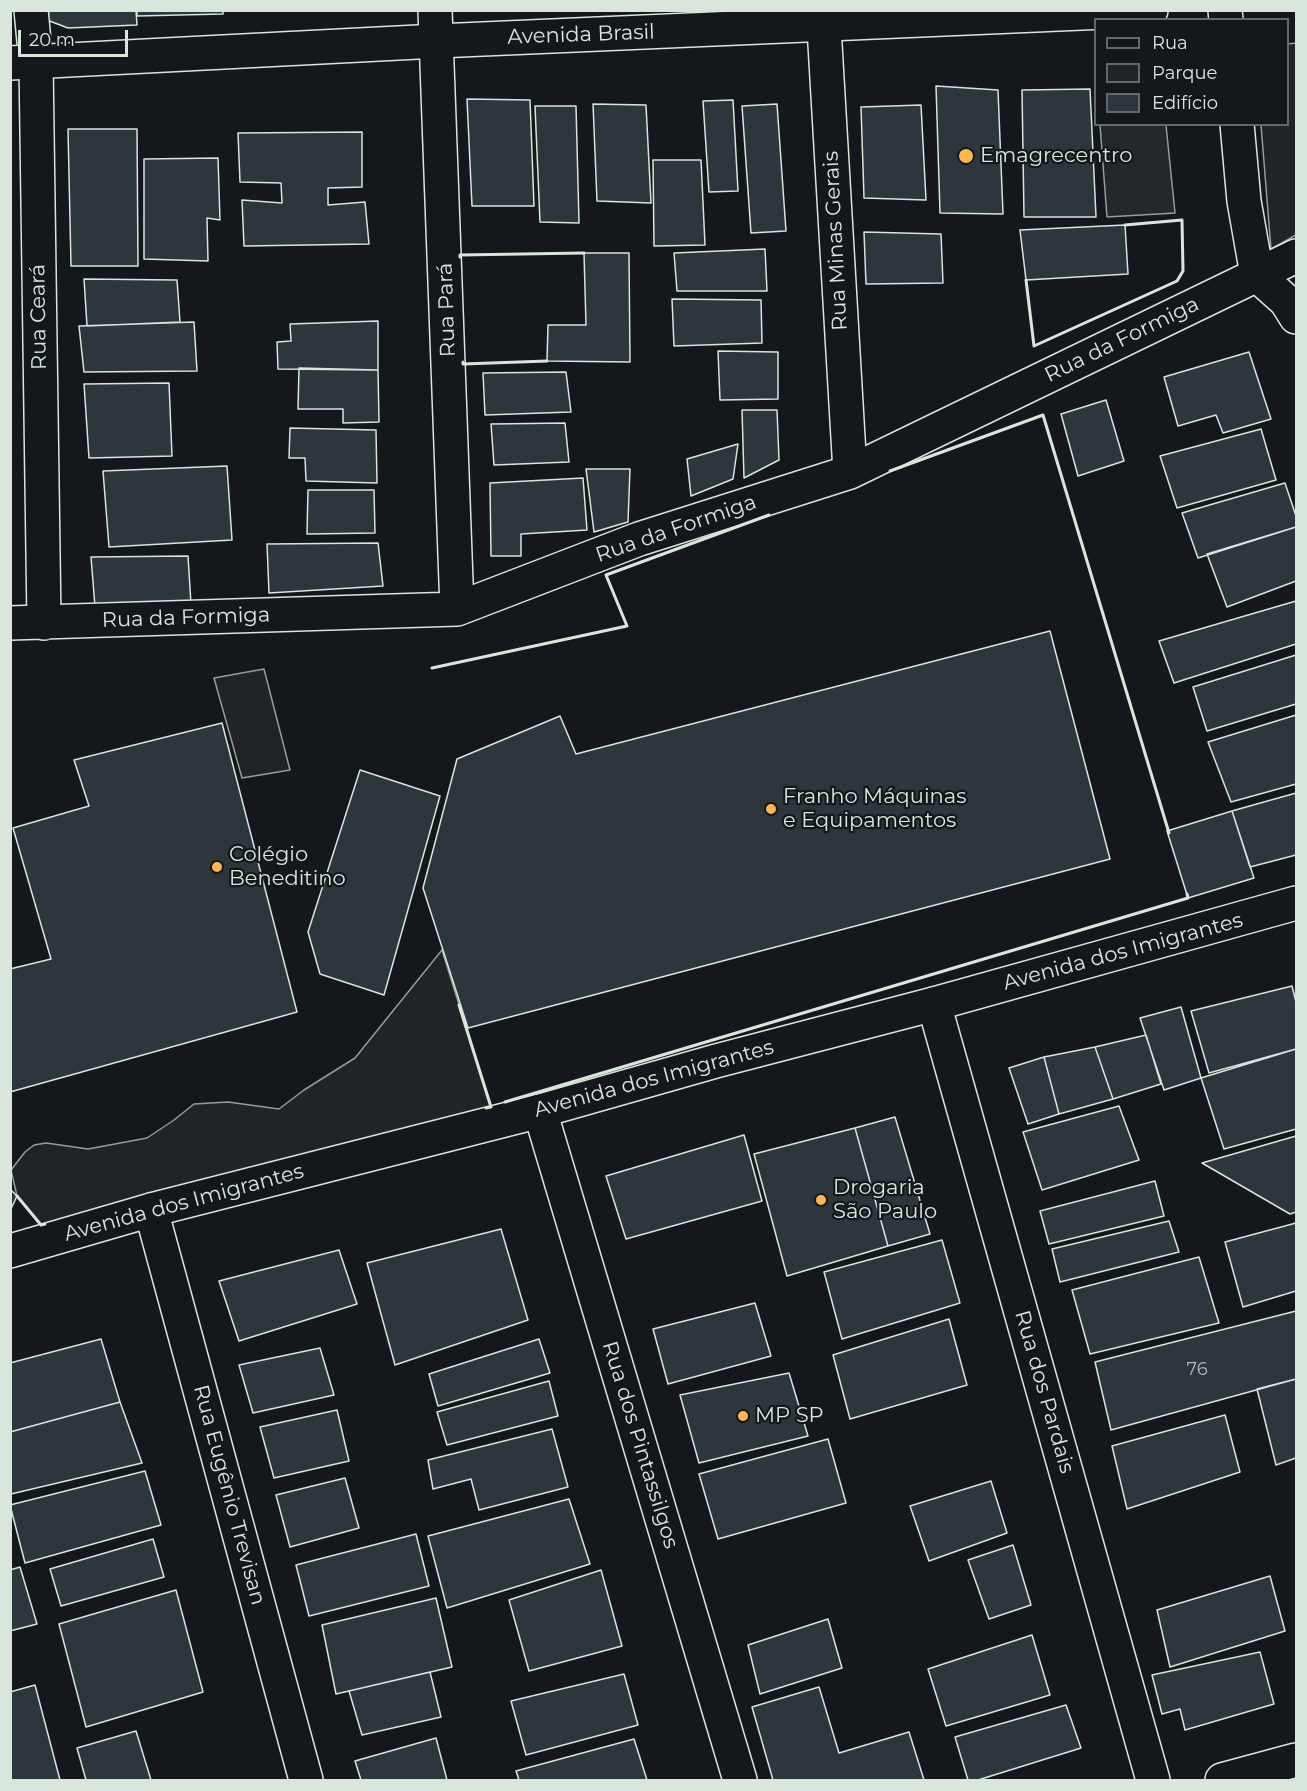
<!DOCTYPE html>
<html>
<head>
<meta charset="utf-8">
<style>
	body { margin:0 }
	#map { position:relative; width:1307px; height:1791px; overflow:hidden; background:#14181c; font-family:Montserrat,sans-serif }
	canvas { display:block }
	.frame { position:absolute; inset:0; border:12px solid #d8e6dc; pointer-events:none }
	.legend { position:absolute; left:1094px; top:18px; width:195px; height:108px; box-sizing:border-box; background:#14181c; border:2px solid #626a69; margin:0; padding:8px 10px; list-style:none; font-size:18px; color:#d8e6dc }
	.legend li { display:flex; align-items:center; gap:12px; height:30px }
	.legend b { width:30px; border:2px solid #626a69 }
	.scale { position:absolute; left:18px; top:30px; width:110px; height:27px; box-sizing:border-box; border:3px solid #d8e6dc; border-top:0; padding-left:8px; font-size:18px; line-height:21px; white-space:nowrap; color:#d8e6dc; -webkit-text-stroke:4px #14181c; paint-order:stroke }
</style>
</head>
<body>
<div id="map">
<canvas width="1307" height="1791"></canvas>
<div class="frame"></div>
<ul class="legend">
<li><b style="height:8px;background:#14181c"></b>Rua</li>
<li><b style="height:16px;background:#202428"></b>Parque</li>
<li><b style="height:16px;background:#2c363c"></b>Edifício</li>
</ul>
<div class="scale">20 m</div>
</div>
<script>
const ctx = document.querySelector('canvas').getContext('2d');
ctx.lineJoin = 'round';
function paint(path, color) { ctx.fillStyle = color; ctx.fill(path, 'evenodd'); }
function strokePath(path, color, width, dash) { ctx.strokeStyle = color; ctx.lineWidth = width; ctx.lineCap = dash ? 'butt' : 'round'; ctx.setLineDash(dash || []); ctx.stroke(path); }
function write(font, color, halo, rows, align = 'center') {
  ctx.font = font + ' Montserrat,sans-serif'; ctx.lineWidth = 4.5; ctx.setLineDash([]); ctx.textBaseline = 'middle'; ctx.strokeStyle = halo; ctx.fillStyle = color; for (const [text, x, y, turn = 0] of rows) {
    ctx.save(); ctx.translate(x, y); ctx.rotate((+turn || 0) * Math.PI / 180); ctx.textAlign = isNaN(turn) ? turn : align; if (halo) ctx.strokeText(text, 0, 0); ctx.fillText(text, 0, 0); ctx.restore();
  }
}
const green = new Path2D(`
	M1296,43v192l-25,14 -10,-124 27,-1v-80z
	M264,669l26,101 -48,8 -28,-100z
	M442,950l49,157 -450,118 -24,-29 -6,-26 14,-18 9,-7 12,-2 42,6 59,-11 27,-18 20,-16 34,-2 51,7 25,-19 51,-32z`);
paint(green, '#202428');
strokePath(green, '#939e99', 1.5);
const parking = new Path2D(`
	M1100,125h66l9,88 -68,4z`);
paint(parking, '#24282b');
strokePath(parking, '#939e99', 1.5);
const building = new Path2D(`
	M47,10h89l1,15 -69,3 -21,-8z
	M137,10h86v4l-86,2z
	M936,86l62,4 5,124 -63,-1z
	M1090,89l6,128h-72l-2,-127z
	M467,99l63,1 4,106h-62z
	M733,100l5,91 -29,1 -6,-91z
	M593,104l53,1 5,98 -54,-2z
	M777,104l9,127 -35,2 -9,-127z
	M921,105l5,95 -62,-2 -3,-91z
	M535,106h41l3,117 -39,-1z
	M68,129h69l1,137h-67z
	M362,132v55l-34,1v17l37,-3 4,42 -125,2 -2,-46 40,3 -1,-20 -41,-1 -2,-49z
	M218,158l2,62 -13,-2 1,43 -64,-2v-100z
	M653,160h48l4,85 -51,1z
	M1125,225l3,49 -102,6 -6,-50z
	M864,232l77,2 2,49 -77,1z
	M765,249l2,42h-90l-3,-38z
	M584,253h45l1,109 -83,-1 1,-36h38z
	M84,279l93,1 3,42 -93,4z
	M672,299l89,1 1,43 -88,3z
	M378,321v49l-100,-1 -1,-27 14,-1 -1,-17z
	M194,322l3,49 -113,1 -5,-46z
	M718,351l60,1v47l-58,1z
	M1249,352l22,67 -48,14 -7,-18 -38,11 -14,-49z
	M299,368l79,2 1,52 -36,1v-14h-45z
	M566,372l5,40 -86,3 -2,-42z
	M169,383l3,73 -83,2 -5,-74z
	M1106,400l18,61 -46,15 -17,-62z
	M742,410h35l2,50 -35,18z
	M565,423l4,39 -75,3 -3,-41z
	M290,428l86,2 1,53 -71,-2 -1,-23h-16z
	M1261,429l15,51 -99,28 -17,-52z
	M738,444l-5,35 -42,17 -4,-37z
	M227,466l5,74 -123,7 -6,-76z
	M586,469h44l-2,53 -34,10z
	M583,478l4,52 -66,4v22h-30l-1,-73z
	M1285,483l11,33v11l-98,31 -16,-45z
	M308,490h66l1,43 -68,1z
	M1296,527v54l-69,26 -20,-53z
	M378,543l5,43 -114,7 -2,-49z
	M188,556l3,48 -96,3 -4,-50z
	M1296,601v43l-122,39 -15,-42z
	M1050,631l60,228 -642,169 -45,-140 34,-129 103,-43 16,38z
	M1296,655v49l-89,27 -14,-44z
	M1296,715v69l-65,18 -23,-60z
	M222,723l75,289 -287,80v-123l41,-10 -38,-131 76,-22 -15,-46z
	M360,770l80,26 -56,199 -64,-21 -12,-42z
	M1296,793v62l-46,12 -18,-56z
	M1232,811l22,67 -66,20 -21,-67z
	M1292,986l4,16v47l-87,24 -18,-62z
	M1181,1007l20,71 -37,12 -24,-72z
	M1146,1035l15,49 -48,15 -18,-52z
	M1095,1047l18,52 -54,15 -15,-57z
	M1296,1049v80l-72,20 -23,-71z
	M1044,1057l15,57 -31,10 -19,-56z
	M1119,1106l20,54 -97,30 -19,-58z
	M895,1117l35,117 -42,12 -33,-118z
	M855,1128l33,118 -101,30 -33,-122z
	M744,1135l18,66 -136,38 -20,-63z
	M1296,1136v76l-6,2 -88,-51z
	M1155,1181l9,35 -115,28 -9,-33z
	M10,1189l7,7 -7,15z
	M1169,1221l10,31 -119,30 -8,-33z
	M1296,1223v68l-53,16 -18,-65z
	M501,1229l27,91 -133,45 -28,-102z
	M942,1240l18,63 -118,36 -18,-67z
	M339,1250l18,54 -118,37 -20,-60z
	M1199,1257l20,66 -129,31 -18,-64z
	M755,1303l16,53 -103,28 -15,-55z
	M1296,1311v68l-185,51 -16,-68z
	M949,1319l18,66 -117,34 -17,-64z
	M101,1339l19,63 -110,30v-69z
	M539,1339l11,34 -112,33 -9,-32z
	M320,1348l14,47 -81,18 -14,-48z
	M789,1373l19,63 -109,27 -19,-68z
	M1296,1379v79l-20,7 -19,-76z
	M549,1381l9,35 -111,29 -10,-33z
	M120,1402l22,61 -131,31 -1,-62z
	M337,1410l12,51 -75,17 -14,-51z
	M1225,1415l15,57 -113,37 -15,-63z
	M552,1429l16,58 -89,23 -8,-31 -38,10 -5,-29z
	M828,1439l18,64 -128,36 -19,-65z
	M145,1471l16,54 -136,38 -15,-58z
	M345,1478l14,50 -69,19 -14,-52z
	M991,1481l16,52 -78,28 -19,-55z
	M569,1499l21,65 -143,44 -19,-72z
	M416,1534l13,52 -120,30 -13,-51z
	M153,1539l11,38 -103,29 -11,-37z
	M1013,1545l18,60 -42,14 -21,-59z
	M20,1567l17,57 -27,7v-61z
	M601,1570l21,76 -93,25 -20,-71z
	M1270,1576l15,55 -115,36 -13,-57z
	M176,1590l27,102 -117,35 -27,-103z
	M436,1598l16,69 -116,27 -14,-69z
	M828,1619l14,49 -82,26 -12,-49z
	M1032,1635l18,60 -104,31 -18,-57z
	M1260,1652l14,52 -89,26 -5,-21 -18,5 -10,-39z
	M430,1672l11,45 -79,18 -13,-44z
	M624,1674l14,51 -112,30 -15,-54z
	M35,1685l25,95h-50v-88z
	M819,1687l20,66 70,-21 15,48h-151l-21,-73z
	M1066,1705l15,43 -103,32h-10l-13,-43z
	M136,1731l15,49h-65l-9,-32z
	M436,1738l11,42h-86l-6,-19z
	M634,1739l13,41h-128l-3,-9z`);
paint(building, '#2c363c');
strokePath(building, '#d8e6dc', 1.5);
const minor = new Path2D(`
	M31,10l5,52 8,561
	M435,10l22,599
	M823,10l27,462
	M1225,10l1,10
	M1237,124l7,77 13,74
	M1257,275l29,26 10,16
	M10,623l447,-14 182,-70 211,-67 446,-216
	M934,1004l219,776
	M540,1111l200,669
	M151,1210l155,570`);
const tertiary = new Path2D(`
	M10,63l427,-22 714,-31`);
const secondary = new Path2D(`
	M10,1251l141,-41 389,-99 176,-50 218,-57 362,-101
	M1222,1780l74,-20`);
strokePath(minor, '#d8e6dc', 36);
strokePath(tertiary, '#d8e6dc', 36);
strokePath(secondary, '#d8e6dc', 36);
strokePath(minor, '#14181c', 33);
strokePath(tertiary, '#14181c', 33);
strokePath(secondary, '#14181c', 33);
strokePath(new Path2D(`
	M460,257v-2l124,-2
	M1026,280l8,66 143,-65 6,-10 -1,-51 -57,5
	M463,362v2l84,-3
	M890,471l153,-56 126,418
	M432,668l195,-42 -21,-51 163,-60
	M459,1005l32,102 -5,1
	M505,1102l683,-204 -1,-4
	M17,1196l24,29 4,-1`), '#d8e6dc', 3);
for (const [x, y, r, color] of [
	[966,156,8,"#ffb74d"],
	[771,809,6,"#ffb74d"],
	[217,867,6,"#ffb74d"],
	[821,1200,6,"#ffb74d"],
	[743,1416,6,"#ffb74d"]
]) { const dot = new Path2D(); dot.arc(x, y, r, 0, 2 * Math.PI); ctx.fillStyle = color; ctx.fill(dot); strokePath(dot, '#14181c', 2); }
write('18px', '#adbab4', null, [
	["76",1197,1370]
]);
write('21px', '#d8e6dc', '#14181c', [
	["Avenida Brasil",581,35,-2],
	["Rua Minas Gerais",836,241,-93],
	["Rua Pará",447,310,-92],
	["Rua Ceará",39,317,-91],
	["Rua da Formiga",1122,340,-26],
	["Rua da Formiga",676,529,-19],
	["Rua da Formiga",186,618,-2],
	["Avenida dos Imigrantes",1123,952,-15],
	["Avenida dos Imigrantes",654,1079,-15],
	["Avenida dos Imigrantes",184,1203,-15],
	["Rua dos Pardais",1044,1392,74],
	["Rua dos Pintassilgos",640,1445,73],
	["Rua Eugênio Trevisan",229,1495,75]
]);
write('21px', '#d8e6dc', '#14181c', [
	["Emagrecentro",980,156],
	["Franho Máquinas",783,797],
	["e Equipamentos",783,821],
	["Colégio",229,855],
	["Beneditino",229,879],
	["Drogaria",833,1188],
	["São Paulo",833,1212],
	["MP SP",755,1416]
], 'left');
</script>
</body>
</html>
